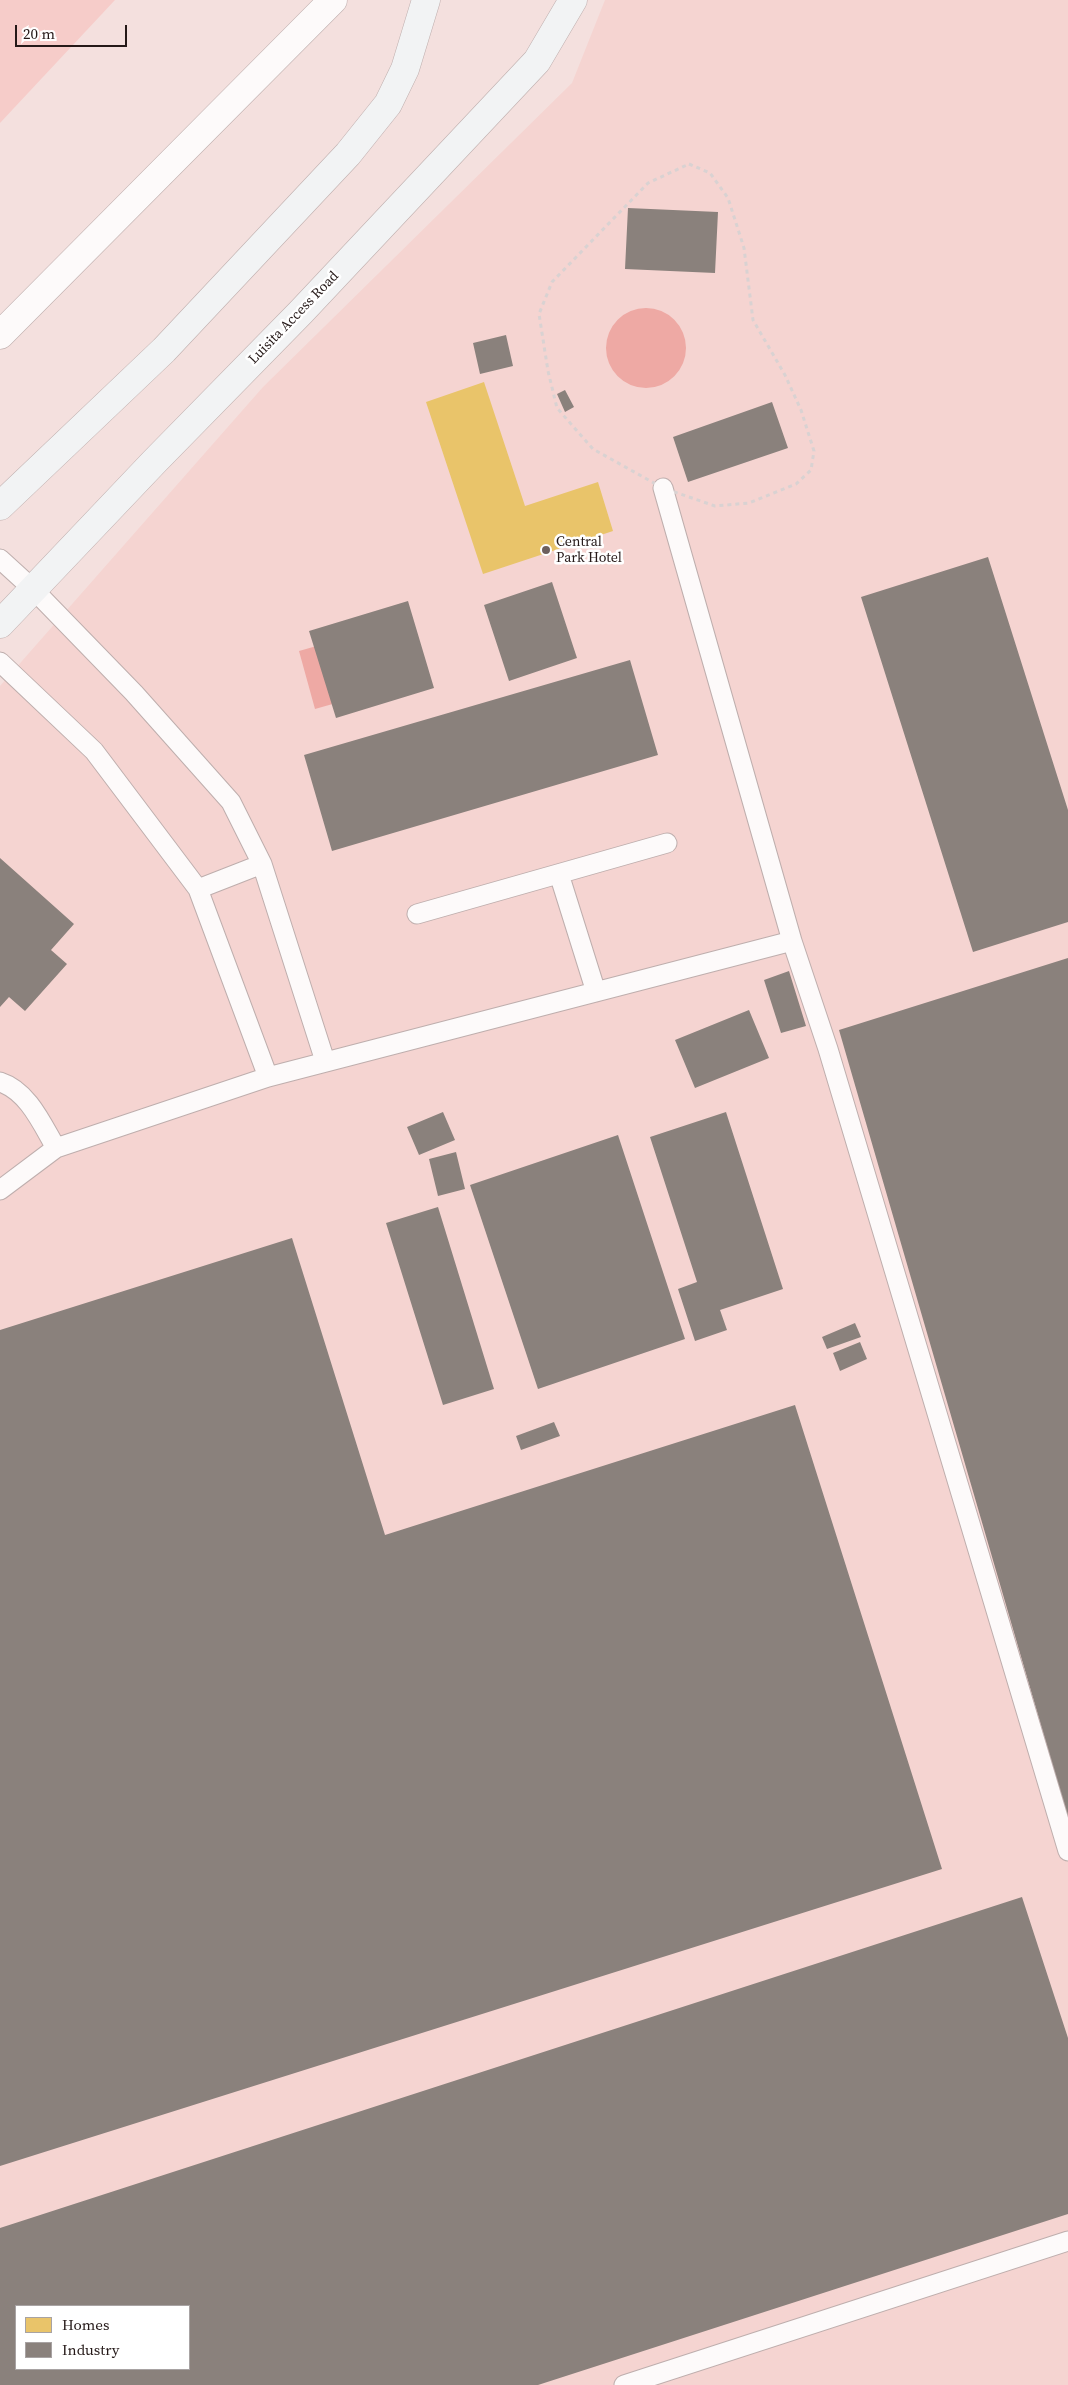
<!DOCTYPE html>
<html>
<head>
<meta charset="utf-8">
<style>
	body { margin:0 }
	#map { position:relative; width:1068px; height:2385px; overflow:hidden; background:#f4e0de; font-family:"Source Serif 4",serif }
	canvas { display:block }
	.legend { position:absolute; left:15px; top:2305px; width:175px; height:65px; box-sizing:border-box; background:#fff; border:1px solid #a8a3a3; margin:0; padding:6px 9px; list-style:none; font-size:15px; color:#251918 }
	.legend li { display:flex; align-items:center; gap:10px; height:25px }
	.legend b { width:25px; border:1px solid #a8a3a3 }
	.scale { position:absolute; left:15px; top:25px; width:112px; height:22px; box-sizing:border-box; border:2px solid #251918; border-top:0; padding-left:6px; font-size:15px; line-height:18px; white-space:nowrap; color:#251918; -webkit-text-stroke:4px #fff; paint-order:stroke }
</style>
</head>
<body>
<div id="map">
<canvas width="1068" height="2385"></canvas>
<ul class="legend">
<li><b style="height:14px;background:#e9c46a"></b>Homes</li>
<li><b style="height:14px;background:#8a817c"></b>Industry</li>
</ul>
<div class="scale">20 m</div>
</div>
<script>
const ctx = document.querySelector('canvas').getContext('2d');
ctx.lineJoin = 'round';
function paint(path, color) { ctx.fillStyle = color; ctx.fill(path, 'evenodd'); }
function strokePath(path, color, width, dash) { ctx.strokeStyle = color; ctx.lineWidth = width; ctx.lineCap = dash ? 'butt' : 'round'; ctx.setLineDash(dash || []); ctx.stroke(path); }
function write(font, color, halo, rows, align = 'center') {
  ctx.font = font + ' "Source Serif 4",serif'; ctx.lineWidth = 5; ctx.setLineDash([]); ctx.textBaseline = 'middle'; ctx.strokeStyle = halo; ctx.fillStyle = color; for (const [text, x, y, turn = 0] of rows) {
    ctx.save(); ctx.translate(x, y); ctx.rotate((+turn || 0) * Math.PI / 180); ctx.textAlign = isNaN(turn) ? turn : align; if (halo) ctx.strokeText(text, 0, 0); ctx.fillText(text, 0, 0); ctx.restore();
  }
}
paint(new Path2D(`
	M605,0h463v2385h-1068v-1699l263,-299 309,-304zM16,2306h173v63h-173z`), '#f5d4d1');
paint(new Path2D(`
	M0,0h115l-115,123z`), '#f6ccc9');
paint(new Path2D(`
	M606 348a40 40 0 1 1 80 0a40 40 0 1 1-80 0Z
	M387,626l16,58 -88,25 -16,-58z`), '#eea9a4');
paint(new Path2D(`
	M484,382l41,124 73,-24 15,49 -130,43 -57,-172z`), '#e9c46a');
paint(new Path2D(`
	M628,208l90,4 -3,61 -90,-4z
	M506,335l7,31 -33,8 -7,-31z
	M565,390l9,17 -9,5 -8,-18z
	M772,402l16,46 -100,34 -15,-45z
	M988,557l80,253v112l-95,30 -112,-355z
	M552,582l25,76 -68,23 -25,-76z
	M408,601l26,87 -98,30 -27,-87z
	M630,660l28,95 -326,96 -28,-96z
	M0,858l74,66 -23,26 16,14 -42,47 -16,-14 -9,10z
	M1068,958v857h-1l-228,-785z
	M789,971l17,55 -25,7 -17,-53z
	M749,1010l20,48 -74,30 -20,-48z
	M443,1112l12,28 -36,15 -12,-28z
	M726,1112l57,177 -63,21 7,20 -32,11 -17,-52 19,-7 -47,-145z
	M618,1135l67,204 -147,50 -68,-204z
	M456,1152l9,37 -27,7 -9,-37z
	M438,1207l56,182 -51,16 -57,-182z
	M292,1238l93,297 410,-130 147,464 -942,297v-836z
	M855,1323l6,14 -34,12 -5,-12z
	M860,1342l7,17 -27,12 -7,-18z
	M554,1422l6,14 -39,14 -5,-14z
	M1022,1897l46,141v176l-530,171h-538v-157zM16,2306h173v63h-173z`), '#8a817c');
const lane = new Path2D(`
	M0,559l34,31 100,103 97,109 31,62 63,197
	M0,662l94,89 104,138 70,188
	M559,874l37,118
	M198,889l64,-25
	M417,914l250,-71
	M792,941l36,108 240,802
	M0,1082c28,9 42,42 56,66
	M0,1190l56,-42 212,-71 524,-136 -129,-453
	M624,2385l444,-144`);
const street = new Path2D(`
	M0,335l333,-335`);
const secondary = new Path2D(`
	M0,506l164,-156 184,-196 40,-50 17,-35 21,-69
	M0,624l154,-162 147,-150 236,-251 36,-61`);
strokePath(lane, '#beaead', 21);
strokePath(street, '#beaead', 29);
strokePath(secondary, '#beaead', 29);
strokePath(new Path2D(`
	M689,164l21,9 18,25 16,50 9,72 32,55 16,35 13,41 -3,19 -15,14 -47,19 -34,3 -52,-18 -70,-39 -36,-41 -9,-37 -9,-57 13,-32 96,-99z`), '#d9d2d2', 3, [4, 4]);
strokePath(lane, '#fdfafa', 19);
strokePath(street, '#fdfafa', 28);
strokePath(secondary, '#f2f3f4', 28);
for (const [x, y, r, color] of [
	[546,550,5,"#6d5f5d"]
]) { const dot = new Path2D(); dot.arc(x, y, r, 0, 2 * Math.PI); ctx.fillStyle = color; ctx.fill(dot); strokePath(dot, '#fff', 2); }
write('14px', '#251918', '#fff', [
	["Luisita Access Road",294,318,-46]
]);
write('14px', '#251918', '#fff', [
	["Central",556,542],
	["Park Hotel",556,558]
], 'left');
</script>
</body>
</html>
